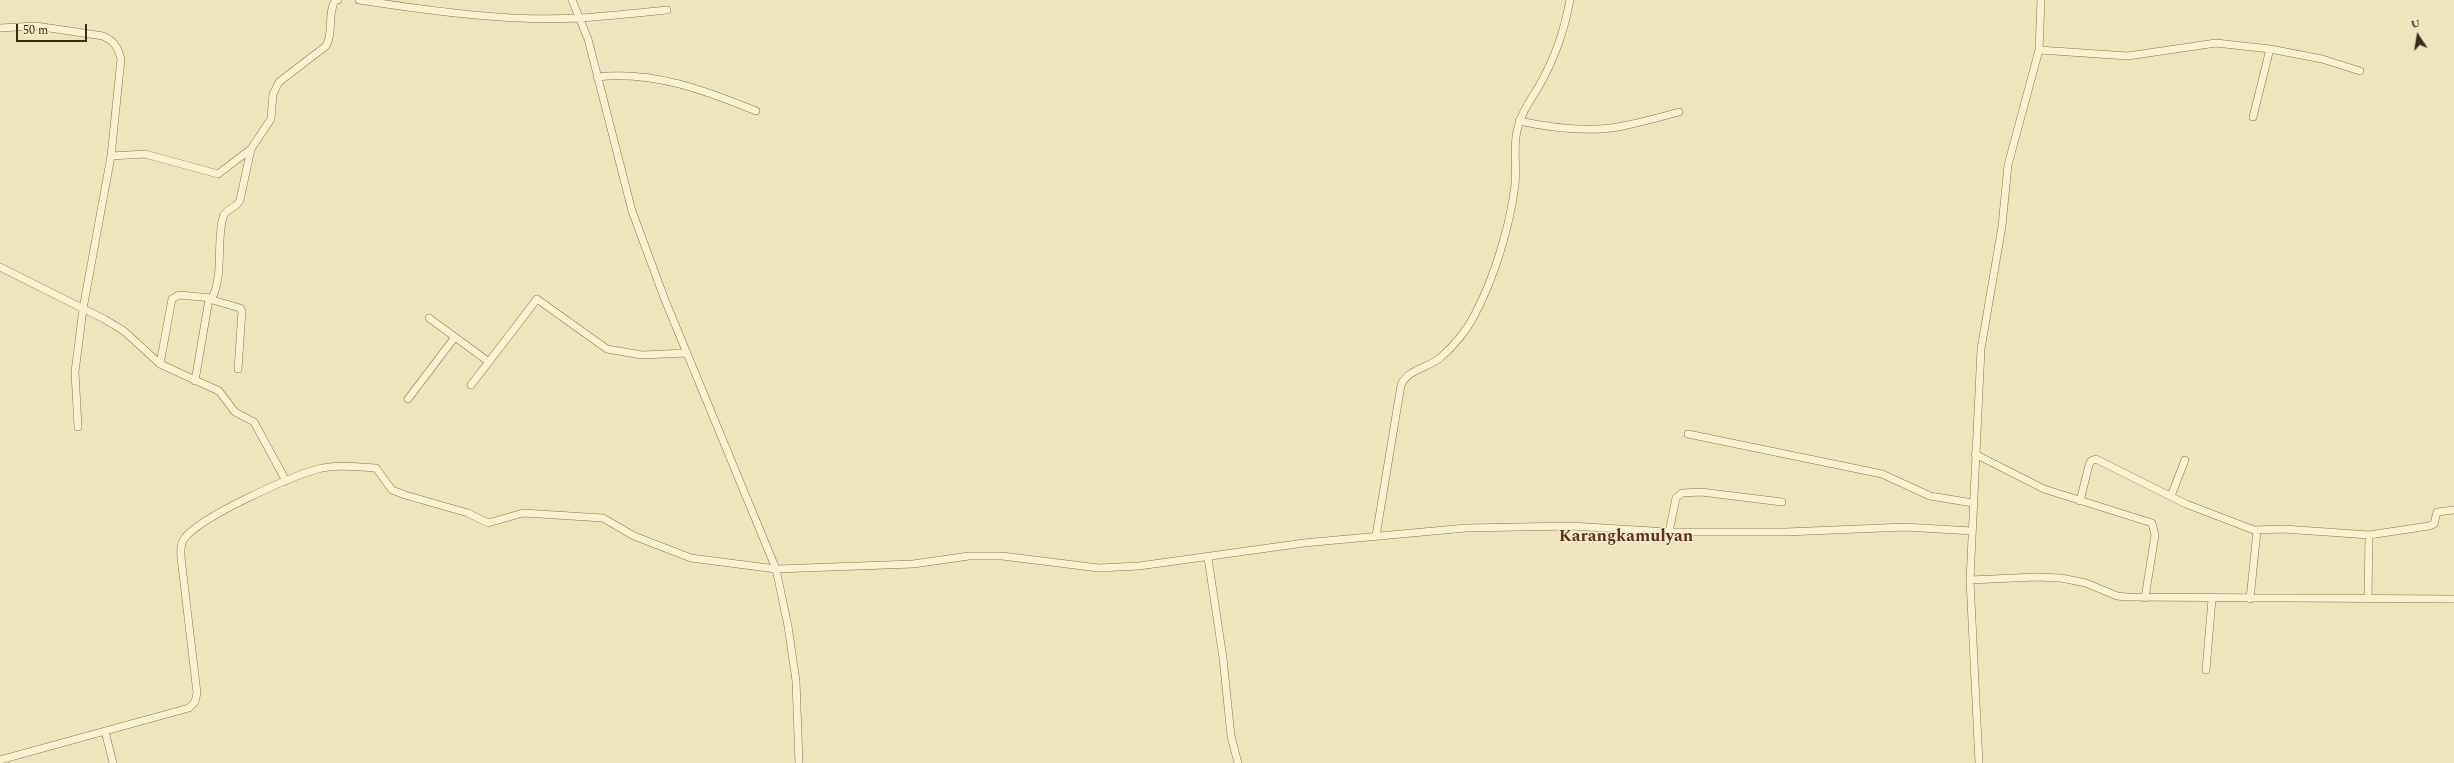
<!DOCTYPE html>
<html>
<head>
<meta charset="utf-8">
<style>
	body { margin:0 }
	#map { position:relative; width:2454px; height:763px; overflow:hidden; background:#efe5bd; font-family:Spectral,serif }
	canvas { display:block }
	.north { position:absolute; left:2398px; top:16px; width:40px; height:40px; -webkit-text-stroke:3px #f6eecd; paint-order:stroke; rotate:348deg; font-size:11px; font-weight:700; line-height:16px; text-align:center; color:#362b1b }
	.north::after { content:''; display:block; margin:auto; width:14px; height:18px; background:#362b1b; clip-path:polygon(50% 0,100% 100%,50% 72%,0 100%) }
	.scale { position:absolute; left:16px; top:24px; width:71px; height:18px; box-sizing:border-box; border:2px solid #362b1b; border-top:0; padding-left:5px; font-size:12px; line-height:14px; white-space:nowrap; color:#362b1b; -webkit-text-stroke:3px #f6eecd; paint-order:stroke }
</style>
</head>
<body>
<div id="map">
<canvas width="2454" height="763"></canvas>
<div class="north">U</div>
<div class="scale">50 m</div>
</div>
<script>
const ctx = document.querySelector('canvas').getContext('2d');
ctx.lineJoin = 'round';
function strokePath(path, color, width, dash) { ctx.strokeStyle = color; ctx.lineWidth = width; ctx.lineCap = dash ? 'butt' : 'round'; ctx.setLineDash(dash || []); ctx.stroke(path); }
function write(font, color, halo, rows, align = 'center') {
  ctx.font = font + ' Spectral,serif'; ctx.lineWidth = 3; ctx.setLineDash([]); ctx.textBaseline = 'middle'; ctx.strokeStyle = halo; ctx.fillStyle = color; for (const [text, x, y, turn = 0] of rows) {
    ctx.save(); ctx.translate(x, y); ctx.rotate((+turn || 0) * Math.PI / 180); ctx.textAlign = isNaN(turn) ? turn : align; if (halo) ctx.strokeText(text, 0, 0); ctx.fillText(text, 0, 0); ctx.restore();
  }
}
const street = new Path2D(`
	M359,0c73,11 149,22 222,18 29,-2 57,-5 86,-8
	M572,0l16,39 44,172 33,89 111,269 12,57 8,55 3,82
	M0,28l36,-2 67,10c11,5 15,11 18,23l-10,97 -28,153 -8,63 3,55
	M2039,50l89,6 88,-13 54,6 52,10 38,12
	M597,77c55,-7 110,14 159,34
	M2253,117l17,-68
	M1519,121c33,7 71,12 104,5 19,-4 38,-9 56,-14
	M111,156l34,-2 73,20 33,-25
	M0,267l104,52 20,12 36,33 59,27 16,21 19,10 32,59
	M429,318l60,44
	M160,364l12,-65 7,-4 33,3c12,-24 4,-55 11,-81 3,-9 13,-8 17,-17l11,-51 20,-30 2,-25 6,-12 47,-36c8,-13 1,-32 9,-45l3,-1
	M195,381l14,-82 31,9 2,3 -4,58
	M471,385l66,-86 70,50 35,6 45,-2
	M408,399l47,-62
	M1688,434l194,40 48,22 43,7
	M1975,454l69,35 108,34 3,12 -10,63
	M2171,496l14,-36
	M2080,501l9,-36 2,-4 5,-2 90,45 68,26 30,-1 85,6 -1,64
	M1669,532l7,-34 6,-5 19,-1 81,10
	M2369,535l60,-9 5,-2 3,-12 17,-2
	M1376,536l25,-151c7,-16 27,-17 39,-27 13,-11 27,-28 34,-42 20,-37 36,-90 41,-131 2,-17 -2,-37 2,-54 4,-21 18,-36 27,-54 14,-28 20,-47 26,-77
	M1208,558l15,100 8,78 7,27
	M1970,580l66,-3 25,1 25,5 31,13 10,1 327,2
	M2250,599l7,-68
	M2206,670l6,-71
	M105,731l8,32
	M0,760l189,-52 6,-6 2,-9 -15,-127c-1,-9 -3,-20 2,-27 15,-22 108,-63 134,-70 19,-5 39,-2 58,-1l16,22 13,5 63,18 20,10 35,-10 80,5 31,18 57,22 85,11 137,-5 56,-8h33l97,12 40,-2 165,-23 162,-15 105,-2 98,6h117l119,-5 67,4
	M1979,763l-9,-183 11,-231 21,-123 6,-61 31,-115 2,-50`);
strokePath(street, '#877556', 8);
strokePath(street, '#f9f1d1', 7);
write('bold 17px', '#63301a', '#f6eecd', [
	["Karangkamulyan",1626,538]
]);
</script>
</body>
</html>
